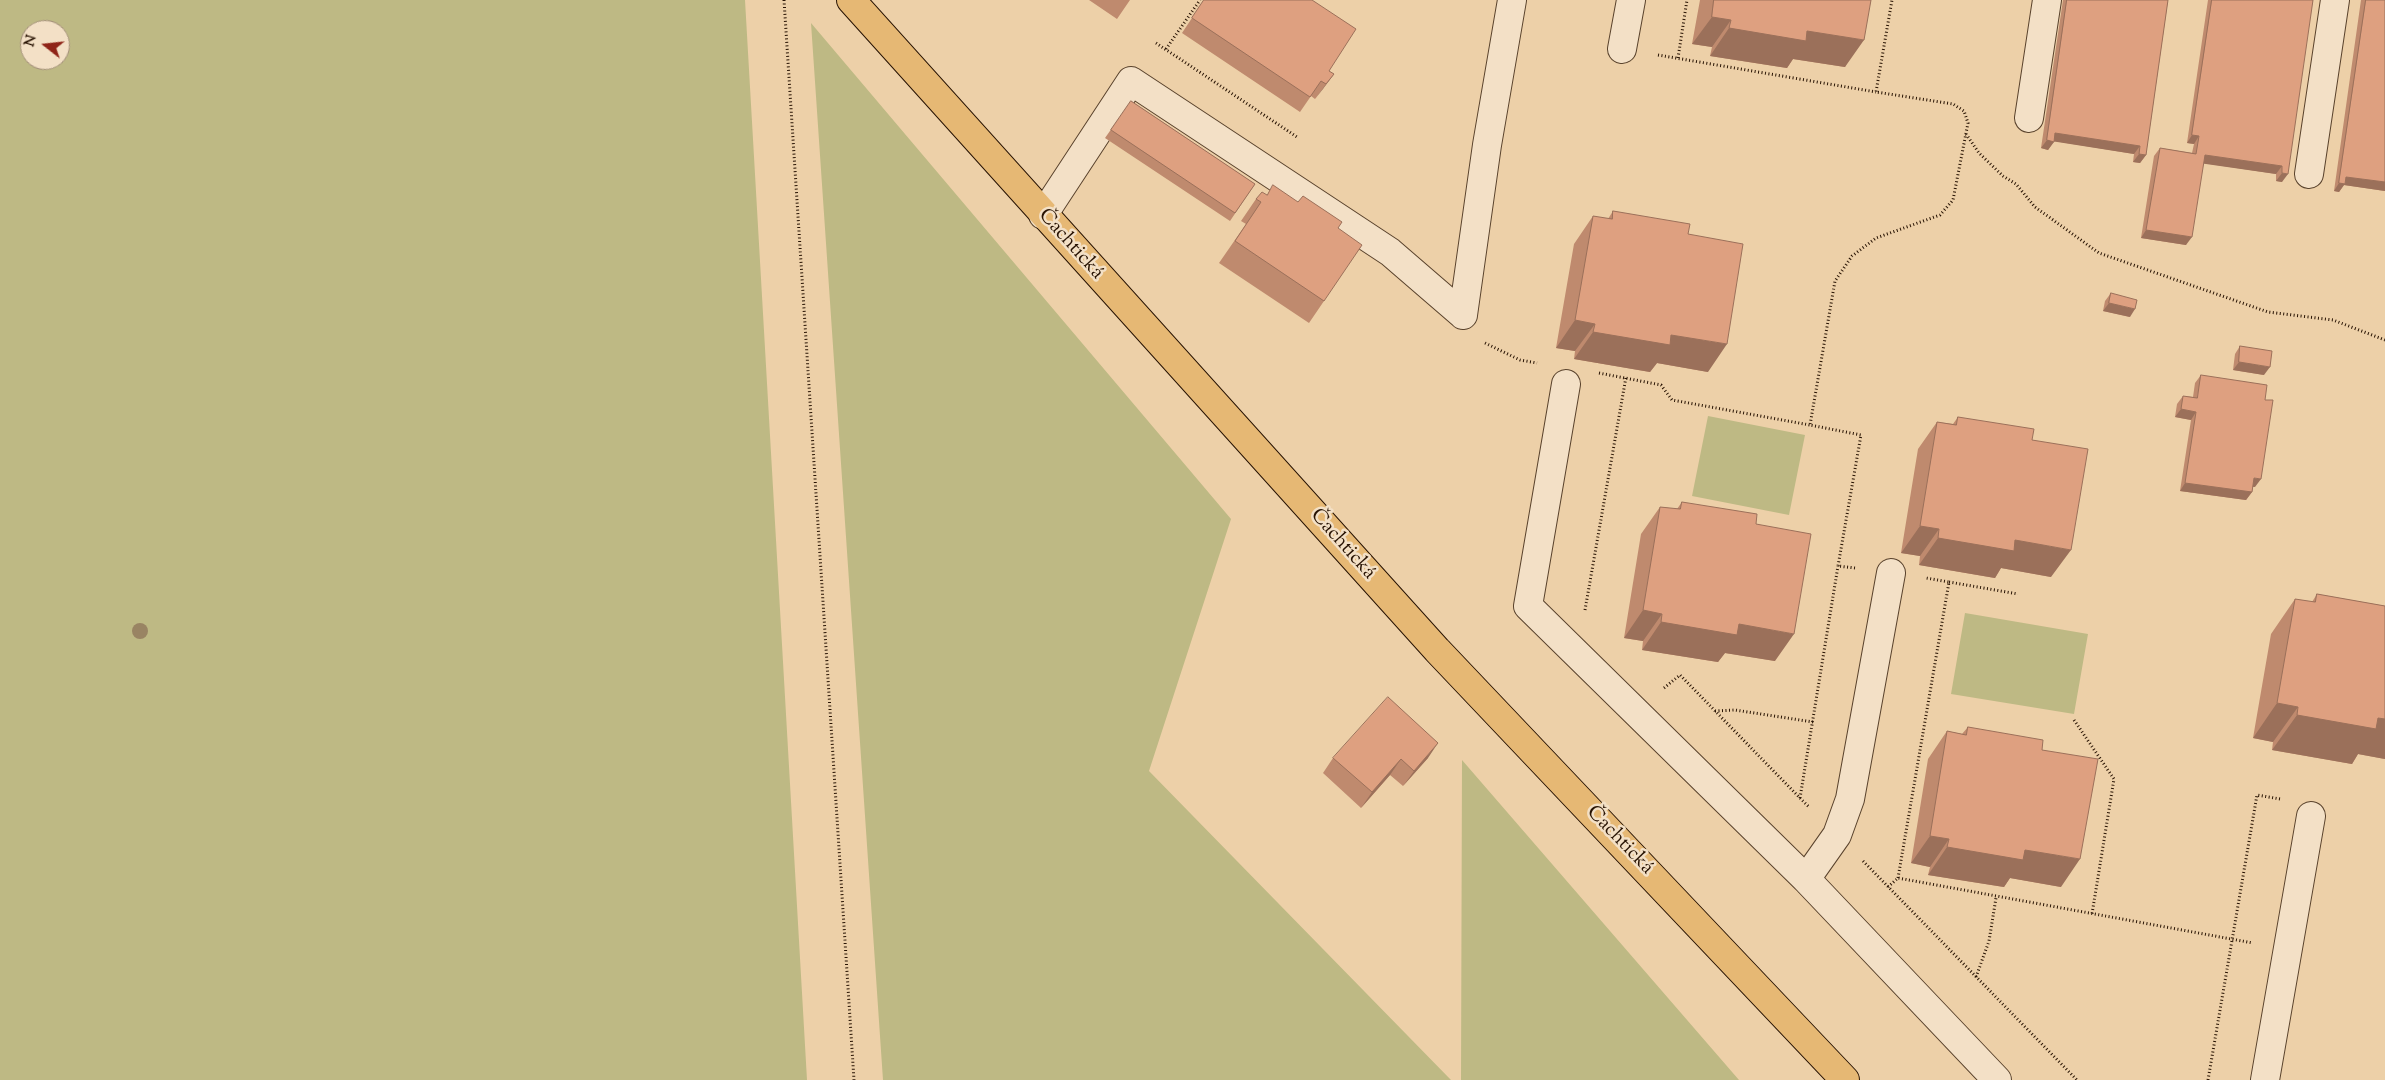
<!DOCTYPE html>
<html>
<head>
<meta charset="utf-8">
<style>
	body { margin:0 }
	#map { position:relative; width:2385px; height:1080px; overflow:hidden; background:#edd0a8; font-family:"Sorts Mill Goudy",serif }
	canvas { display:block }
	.north { position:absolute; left:20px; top:20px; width:50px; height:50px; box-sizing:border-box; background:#f3e0c6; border:1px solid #a28e78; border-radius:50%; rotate:286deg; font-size:14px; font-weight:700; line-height:20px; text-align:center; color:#281303 }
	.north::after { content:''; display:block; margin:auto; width:18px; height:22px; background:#8f2418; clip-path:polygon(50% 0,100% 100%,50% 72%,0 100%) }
</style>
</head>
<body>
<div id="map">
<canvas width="2385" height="1080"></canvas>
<div class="north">N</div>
</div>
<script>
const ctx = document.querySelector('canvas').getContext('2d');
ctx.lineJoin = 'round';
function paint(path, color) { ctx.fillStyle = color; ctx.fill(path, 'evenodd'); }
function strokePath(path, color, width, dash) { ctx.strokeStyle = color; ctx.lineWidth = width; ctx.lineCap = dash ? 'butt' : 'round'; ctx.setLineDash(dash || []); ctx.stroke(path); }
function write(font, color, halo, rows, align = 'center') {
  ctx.font = font + ' "Sorts Mill Goudy",serif'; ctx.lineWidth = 5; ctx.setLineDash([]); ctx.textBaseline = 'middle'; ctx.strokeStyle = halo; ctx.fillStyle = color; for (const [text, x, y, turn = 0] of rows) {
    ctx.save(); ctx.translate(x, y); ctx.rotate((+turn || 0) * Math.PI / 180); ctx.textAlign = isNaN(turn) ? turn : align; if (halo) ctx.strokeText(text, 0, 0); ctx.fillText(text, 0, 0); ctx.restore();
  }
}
paint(new Path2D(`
	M0,0h745l62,1080h-807zM30,30h30v30h-30z
	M811,23l420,496 -82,252 302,309h-568z
	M1708,416l97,19 -16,80 -97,-19z
	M1965,613l123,21 -14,80 -123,-20z
	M1462,760l277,320h-278z`), '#beb984');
const minor = new Path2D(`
	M1622,49l9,-49
	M2029,118l18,-118
	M2309,174l26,-174
	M1043,215l88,-134 259,171 73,63
	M1463,315l24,-170 25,-145
	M1566,384l-38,222 278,273 191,201
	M1806,879l31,-44 13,-36 41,-226
	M2265,1080l46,-264`);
const major = new Path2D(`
	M851,0l586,650 408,430`);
strokePath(minor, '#59422c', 30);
strokePath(major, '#281303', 30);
strokePath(new Path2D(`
	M784,0l70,1080
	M1156,43l141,94
	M1166,49l34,-49
	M1658,55l218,37
	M1678,58l9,-58
	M1966,134l13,19 24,23 13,8 19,23 64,46 169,59 65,8 52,20
	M1485,343l35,17 17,3
	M1599,373l62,12 11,15 138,25
	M1855,568l-17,-2 23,-131 -51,-10 25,-144 17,-25 24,-18 64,-23 13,-15 15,-77 -4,-12 -11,-7 -77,-12 16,-92
	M1949,582l69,12
	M1585,610l41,-233
	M1664,688l16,-13 120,123 38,-232
	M1715,711l20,-1 78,12
	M2074,720l40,59 -22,135
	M1800,798l9,9
	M1863,861l214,219
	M1898,878l51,-296 -23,-4
	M1888,887l10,-9 355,65
	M1976,977l13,-36 7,-43
	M2208,1080l49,-285 23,4`), '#281303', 3, [1, 2.5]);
strokePath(minor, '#f3e0c6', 28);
strokePath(major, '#e6b874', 28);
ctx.fillStyle = '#998463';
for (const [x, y] of [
	[140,631]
]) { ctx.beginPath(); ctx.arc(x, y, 8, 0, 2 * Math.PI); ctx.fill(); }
paint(new Path2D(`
	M1089,0h41l-13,19z
	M1204,0l125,71 5,3 -19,25 -4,-3 -11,16 -118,-79z
	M1700,0h171l-26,67 -52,-8 -6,9 -77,-12 2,-9 -20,-3z
	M2063,0h105l-22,155 -6,8 -7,-1 1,-8 -80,-13 -6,9 -7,-2z
	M2208,0h105l-31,182 -6,-1v-7l-73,-11 -17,82 -45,-7 13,-82 6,-8 32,5 2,-9 -7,-1z
	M2361,0h24v191l-41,-6 -5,7 -5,-1z
	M1131,101l124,83 -25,37 -125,-83z
	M1266,195l72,33 -14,73 -15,22 -90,-60 27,-39 -5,-3 15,-22z
	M1613,211l75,23 20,138 -51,-9 -7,9 -76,-13 1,-8 -19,-3 18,-104 19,-28 15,3z
	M2111,293l19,24 -27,-6 2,-10z
	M2240,346l24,29 -31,-5 2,-16z
	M2201,375l54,112h-2l-1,5 -6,8 -66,-9 11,-71 -16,-3 2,-13 6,-8 10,1 2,-14z
	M1958,417l74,23 19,137 -50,-9 -6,10 -76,-13 1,-9 -19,-3 17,-104 19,-27 16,2z
	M1682,502l74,22 19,137 -50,-8 -7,9 -76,-12 1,-9 -19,-3 17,-104 19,-27 17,2z
	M2317,594l68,12v153l-27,-5 -6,10 -80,-14 1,-8 -20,-4 18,-104 24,-35 17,3z
	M1968,727l74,23 19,137 -51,-9 -6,9 -76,-12 2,-8 -19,-4 17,-104 19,-28 15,3z
	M1333,758h95l-25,28 -13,-11 -29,33 -38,-35z`), '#bf8a6e');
paint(new Path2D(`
	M1712,17l19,3 -19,27 -20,-3z
	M1729,28l78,3 57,9 -19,27 -52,-8 -6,9 -77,-12z
	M1334,74l-11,15 -8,10 11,-15z
	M2055,133l85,13 -6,8 -83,-13 3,1 -6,8 -7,-2 6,-8z
	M2192,135l7,1 -5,8 -7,-1z
	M2139,154l7,1 -6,8 -7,-1z
	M2205,155l77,11 -6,8 -77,-11z
	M2282,173l6,1 -6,8 -6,-1z
	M2346,177l39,5v9l-41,-6 -5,7 -5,-1 5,-8z
	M2146,230l46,7 -6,8 -45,-7z
	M2109,303l26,6 -5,8 -27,-6z
	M1575,320l20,4 -20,27 -19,-3z
	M1593,332l78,3 56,9 -19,28 -51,-9 -7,9 -76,-13z
	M2239,362l31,5 -6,8 -31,-5z
	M2181,409l15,3 -5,8 -16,-3z
	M2254,478l7,1 -6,8 -7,-1z
	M2185,483l67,9 -6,8 -66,-9z
	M1920,526l19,3 -19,27 -19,-3z
	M1938,538l77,2 56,10 -20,27 -50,-9 -6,10 -76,-13z
	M1643,610l19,4 -19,27 -19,-3z
	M1661,622l78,2 55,10 -19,27 -50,-8 -7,9 -76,-12z
	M2277,703l21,4 -25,35 -20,-4z
	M2297,715l81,3 7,1v40l-27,-5 -6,10 -80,-14z
	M1438,743l-10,15 -25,28 11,-15z
	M1401,759l-11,16 -29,33 11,-16z
	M1930,836l19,3 -19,28 -19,-4z
	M1947,847l78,3 55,9 -19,28 -51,-9 -6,9 -76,-12z`), '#9b705a');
const building = new Path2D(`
	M1204,0h108l44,29 -27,42 5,3 -8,10 -5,-3 -11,16 -118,-79z
	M1714,0h157l-7,40 -57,-9 -1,10 -77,-13 2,-8 -19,-3z
	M2067,0h101l-22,155 -7,-1 1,-8 -85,-13 -1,9 -7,-2z
	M2212,0h101l-25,174 -6,-1v-7l-77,-11 -13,82 -46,-7 14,-82 36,6 3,-18 -7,-1z
	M2366,0h19v182l-39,-5 -1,7 -6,-1z
	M1131,101l124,83 -20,29 -124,-83z
	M1273,185l25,17 5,-6 39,26 -4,6 24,17 -38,56 -89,-60 26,-39 -5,-3 6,-7 5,3z
	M1613,211l77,13 -2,10 55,10 -16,100 -56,-9 -1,10 -77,-13 2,-8 -20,-4 18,-104 19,3z
	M2111,293l26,7 -2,9 -26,-6z
	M2240,346l32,5 -2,16 -31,-5z
	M2201,375l66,10 -2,15h8l-12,79 -7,-1 -2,14 -67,-9 11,-71 -15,-3 2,-13 14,2z
	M1958,417l76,12 -2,11 56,9 -17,101 -56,-10 -1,11 -76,-13 1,-9 -19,-3 17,-104 19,3z
	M1682,502l75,12 -1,10 55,10 -17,100 -55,-10 -2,11 -76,-13 1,-8 -19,-4 17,-103 20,2z
	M2317,594l68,12v113l-7,-1 -2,11 -79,-14 1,-8 -21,-4 18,-104 20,3z
	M1388,697l50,46 -24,28 -13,-12 -29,33 -39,-34z
	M1968,727l75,13 -1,10 56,9 -18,100 -55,-9 -2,10 -76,-13 2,-8 -19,-3 17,-105 19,4z`);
paint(building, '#dea080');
strokePath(building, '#9b705a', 1);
write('20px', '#281303', '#f3e0c6', [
	["Čachtická",1070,245,48],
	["Čachtická",1342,545,48],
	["Čachtická",1619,841,46]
]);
</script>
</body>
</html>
